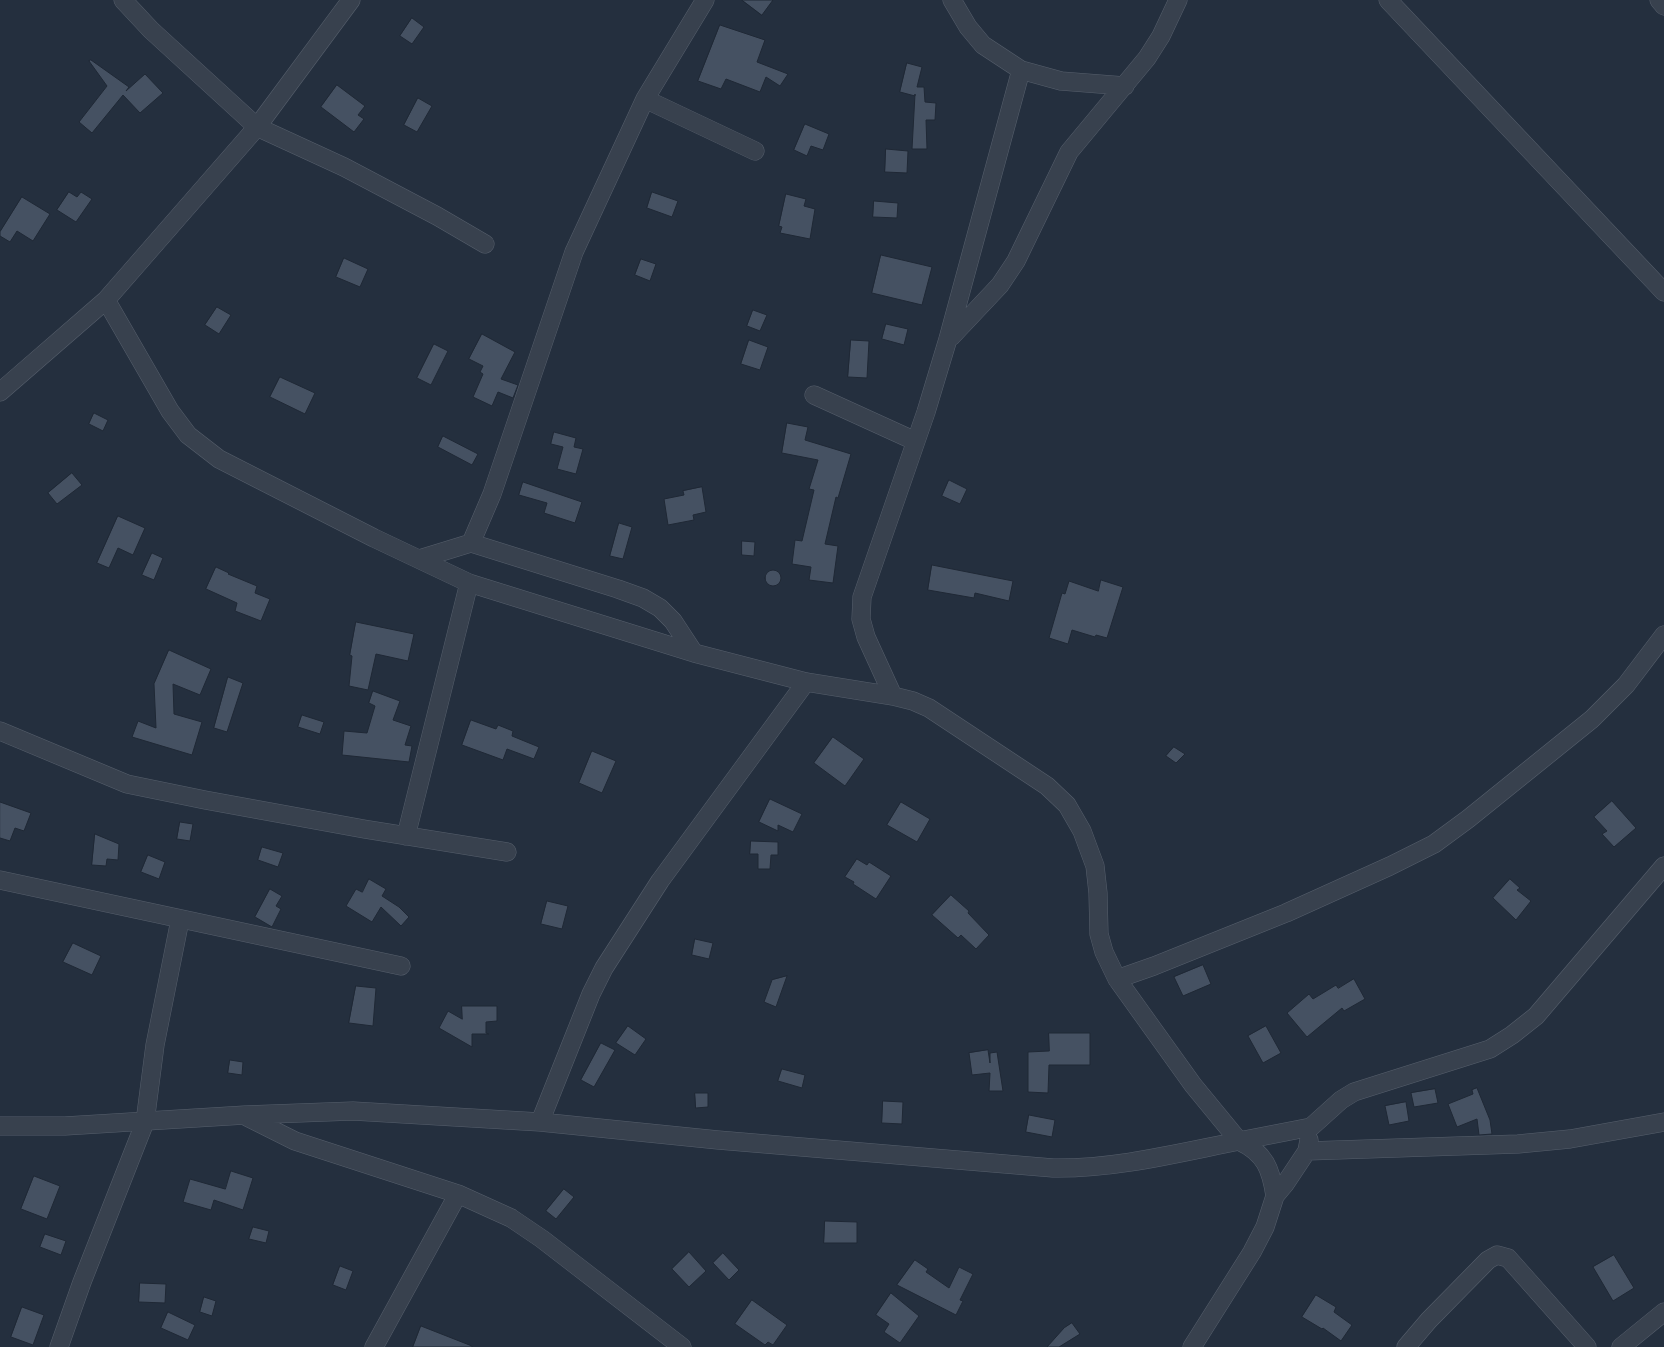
<!DOCTYPE html>
<html>
<head>
<meta charset="utf-8">
<style>
	body { margin:0 }
	canvas { display:block; background:#242f3e }
</style>
</head>
<body>
<canvas width="1664" height="1347"></canvas>
<script>
const ctx = document.querySelector('canvas').getContext('2d');
ctx.lineJoin = 'round';
function paint(path, color) { ctx.fillStyle = color; ctx.fill(path, 'evenodd'); }
function strokePath(path, color, width, dash) { ctx.strokeStyle = color; ctx.lineWidth = width; ctx.lineCap = dash ? 'butt' : 'round'; ctx.setLineDash(dash || []); ctx.stroke(path); }
const building = new Path2D(`
	M742,0h31l-11,15z
	M412,18l12,9 -12,17 -12,-8z
	M720,25l45,15 -8,22 31,12 -8,12 -14,-9 -6,15 -34,-13 -5,10 -23,-8z
	M91,60l38,27 -3,4 19,-17 18,19 -23,20 -17,-18 -31,38 -13,-11 28,-36 -18,-25z
	M907,63l15,4 -5,20h7l1,15 11,1 -1,17h-9l1,29h-15l3,-55v2l-15,-4z
	M337,85l28,21 -7,9 6,4 -10,13 -33,-25z
	M418,98l14,8 -15,26 -13,-7z
	M805,124l24,10 -6,16 -12,-4 -4,10 -13,-6z
	M886,149l22,2 -1,22 -22,-1z
	M69,192l8,5 4,-5 11,7 -16,23 -19,-12z
	M652,192l26,9 -6,16 -25,-9z
	M786,194l20,5 -2,7 11,3 -5,30 -30,-6 2,-6 -3,-1z
	M22,197l28,17 -17,27 -16,-10 -7,11 -10,-6v-4z
	M874,201l24,2 -1,15 -24,-1z
	M881,255l51,12 -10,38 -50,-12z
	M344,258l24,11 -8,18 -24,-10z
	M641,259l15,5 -6,17 -15,-6z
	M217,307l14,8 -12,19 -14,-9z
	M753,310l14,5 -7,16 -13,-5z
	M886,324l22,5 -4,16 -22,-6z
	M482,334l33,18 -14,27 17,6 -5,13 -15,-6 -6,14 -19,-9 10,-23 -3,-2 3,-6 -14,-7z
	M749,340l19,7 -8,23 -19,-6z
	M851,340l18,1 -2,37 -19,-1z
	M434,344l14,7 -17,34 -14,-7z
	M280,377l35,16 -10,21 -35,-17z
	M94,413l14,7 -5,11 -14,-7z
	M787,423l21,4 -3,13 46,14 -13,44 -2,-1 -11,47 13,2 -5,37 -24,-3 2,-13 -19,-3 3,-24 7,1 12,-51 -5,-1 9,-29 -36,-7z
	M554,432l22,6 -2,9 9,2 -7,25 -19,-5 6,-22 -12,-3z
	M443,436l35,18 -6,11 -34,-18z
	M72,473l10,12 -25,19 -9,-11z
	M949,480l18,9 -7,15 -18,-8z
	M523,482l59,20 -7,21 -31,-10 3,-10 -28,-8z
	M702,487l4,25 -13,3 1,5 -26,5 -4,-26 20,-4 -1,-4z
	M118,516l27,12 -12,27 -15,-7 -9,20 -12,-5z
	M619,523l13,4 -9,32 -13,-3z
	M742,541l13,1 -1,14 -12,-1z
	M152,553l11,5 -9,22 -12,-5z
	M932,565l81,16 -4,20 -34,-8 -1,5 -46,-8z
	M216,567l13,6 -1,1 29,12 -2,7 15,6 -9,22 -26,-10 2,-8 -31,-14z
	M765 578a8 8 0 1 1 16 0a8 8 0 1 1-16 0Z
	M1101,580l22,7 -16,51 -11,-3 -1,2 -23,-7 -4,14 -19,-6 13,-45 3,1 4,-13 29,10z
	M356,622l58,12 -6,27 -32,-7 -8,36 -19,-4 3,-30 -2,-1z
	M169,650l42,19 -11,26 -27,-11 1,30 28,8 -10,33 -60,-18 6,-16 18,7 -2,-44z
	M228,677l15,6 -16,49 -13,-4z
	M373,691l27,10 -7,19 18,6 -6,19 7,1 -3,16 -67,-7 2,-24 23,2 8,-27 -6,-3z
	M302,715l22,7 -4,12 -22,-7z
	M471,720l25,9 2,-4 15,6 -1,5 27,11 -5,12 -27,-10 -4,11 -41,-15z
	M833,737l31,22 -19,27 -31,-23z
	M1174,747l11,7 -9,9 -10,-7z
	M592,751l24,10 -14,32 -23,-10z
	M770,799l32,15 -9,18 -15,-7v6l-19,-9z
	M1612,801l24,27 -22,19 -12,-13 5,-3 -13,-14z
	M0,802l31,11 -7,18 -9,-3 -5,13 -10,-3z
	M901,802l29,17 -13,23 -30,-17z
	M180,822l13,2 -3,17 -13,-2z
	M95,834l24,10 -1,16 -11,-1 -1,7 -14,-1z
	M751,841l27,1v13h-7l-1,14h-12v-15h-8z
	M262,847l21,6 -5,14 -20,-7z
	M148,855l17,7 -6,17 -18,-7z
	M857,859l10,6 2,-3 22,14 -15,23 -23,-15 1,-2 -9,-5z
	M369,879l17,10 -4,7 17,11 10,10 -8,9 -20,-19 -9,15 -26,-16 10,-17 6,3z
	M1510,879l10,9 -3,2 14,11 -15,19 -23,-22z
	M270,889l12,7 -6,10 5,3 -9,18 -17,-10z
	M951,895l18,16 -1,2 21,22 -13,14 -15,-14 -3,3 -26,-23z
	M547,901l21,5 -6,23 -21,-5z
	M695,939l18,4 -4,16 -17,-4z
	M73,943l28,13 -9,19 -29,-13z
	M1203,965l8,19 -28,12 -9,-19z
	M787,976l-11,31 -12,-5 8,-22z
	M1354,979l11,20 -21,12 -2,-3 -35,29 -20,-24 22,-19 4,5 23,-14 2,3z
	M356,986l20,2 -3,38 -24,-3z
	M462,1006h35v15l-11,1v11l3,1h-17v13l-33,-19 9,-17 14,8z
	M628,1026l18,13 -11,16 -19,-12z
	M1266,1026l15,27 -18,10 -15,-27z
	M1049,1033h41v32h-41l-1,28 -20,-1v-40l21,-1z
	M601,1043l14,7 -21,37 -13,-7z
	M988,1050l2,13v-10l7,-1 6,39h-14l1,-18 -18,2 -3,-22z
	M230,1060l13,2 -1,13 -14,-2z
	M782,1069l23,6 -3,13 -24,-7z
	M1477,1088l13,32 2,14 -13,1 -2,-16 -20,8 -9,-23 25,-10 -1,-4z
	M1435,1089l3,14 -24,4 -3,-14z
	M695,1093h13v14l-12,1z
	M883,1101l20,1 -1,22 -20,-1z
	M1406,1102l3,19 -20,4 -4,-19z
	M1029,1115l26,5 -3,17 -26,-5z
	M231,1171l22,7 -10,32 -29,-10 -3,10 -28,-8 7,-23 35,10z
	M34,1176l26,10 -13,33 -26,-10z
	M564,1189l10,8 -18,22 -10,-8z
	M825,1221l32,1v21h-33z
	M253,1227l16,4 -3,12 -17,-4z
	M45,1234l21,7 -5,14 -21,-8z
	M689,1252l17,19 -17,16 -17,-18z
	M723,1253l16,17 -10,10 -16,-17z
	M1614,1255l20,33 -21,13 -20,-34z
	M915,1260l13,9 -2,3 23,16 10,-21 14,7 -13,26 3,1 -7,14 -59,-30z
	M340,1266l13,5 -7,19 -13,-5z
	M140,1283l26,1 -1,19 -26,-1z
	M891,1293l28,23 -19,27 -16,-11 5,-8 -13,-9z
	M1316,1295l20,12 -2,5 18,13 -11,16 -18,-13 -1,1 -20,-12z
	M204,1297l12,4 -4,15 -12,-4z
	M752,1300l35,25 -14,20 -5,-3 -3,3 -30,-21z
	M22,1307l22,8 -11,30 -22,-8z
	M168,1312l27,13 -7,15 -27,-12z
	M1072,1323l8,11 -21,13h-12l17,-19z
	M421,1326l51,20v1h-59z`);
paint(building, '#455162');
strokePath(building, '#1f2835', 1);
const minor = new Path2D(`
	M123,0l28,30 106,97 87,40 93,49 48,28
	M952,0l16,27 15,18 38,25 40,11 64,5
	M1388,0l276,292
	M1659,0l5,6
	M645,99l110,52
	M106,300l64,111 18,24 31,24 155,79 95,45 225,70 112,29 87,14 20,5 16,7 118,78 20,19 15,26 13,35 3,27 1,41 5,18 13,27 76,106 46,56 72,-14 30,-27 13,-8 136,-43 22,-14 24,-19 128,-150
	M951,337l49,-52 16,-24 53,-109 78,-94 14,-22 17,-36
	M0,392l106,-92 151,-173 94,-127
	M814,395l101,46
	M471,543l21,-49 82,-242 71,-153 60,-99
	M419,559l52,-16 147,46 25,9 17,10 13,13 21,32
	M893,696l-27,-59 -5,-18 1,-22 64,-185 22,-73 73,-269
	M0,731l127,53 78,16 159,29 143,23
	M406,836l63,-253
	M0,880l401,86
	M1117,979l37,-13 132,-53 104,-47 44,-22 34,-25 124,-100 34,-34 38,-50
	M247,1117l48,24 163,53 -84,153
	M540,1122l51,-128 13,-26 56,-87 146,-199
	M0,1126h65l180,-11 108,-4 187,11 178,18 335,28c62,1 125,-15 186,-27 26,12 32,28 36,55
	M1307,1151l211,-7 52,-5 94,-17
	M458,1194l53,24 31,21 140,108
	M59,1347l23,-65 63,-160 10,-77 25,-125
	M1192,1347l60,-95 13,-25 10,-31 10,-12 22,-33 2,-11
	M1406,1347l23,-27 59,-60 9,-5 11,3 79,89
	M1621,1347l43,-35`);
strokePath(minor, '#565f6c', 19);
strokePath(minor, '#38414e', 18);
</script>
</body>
</html>
